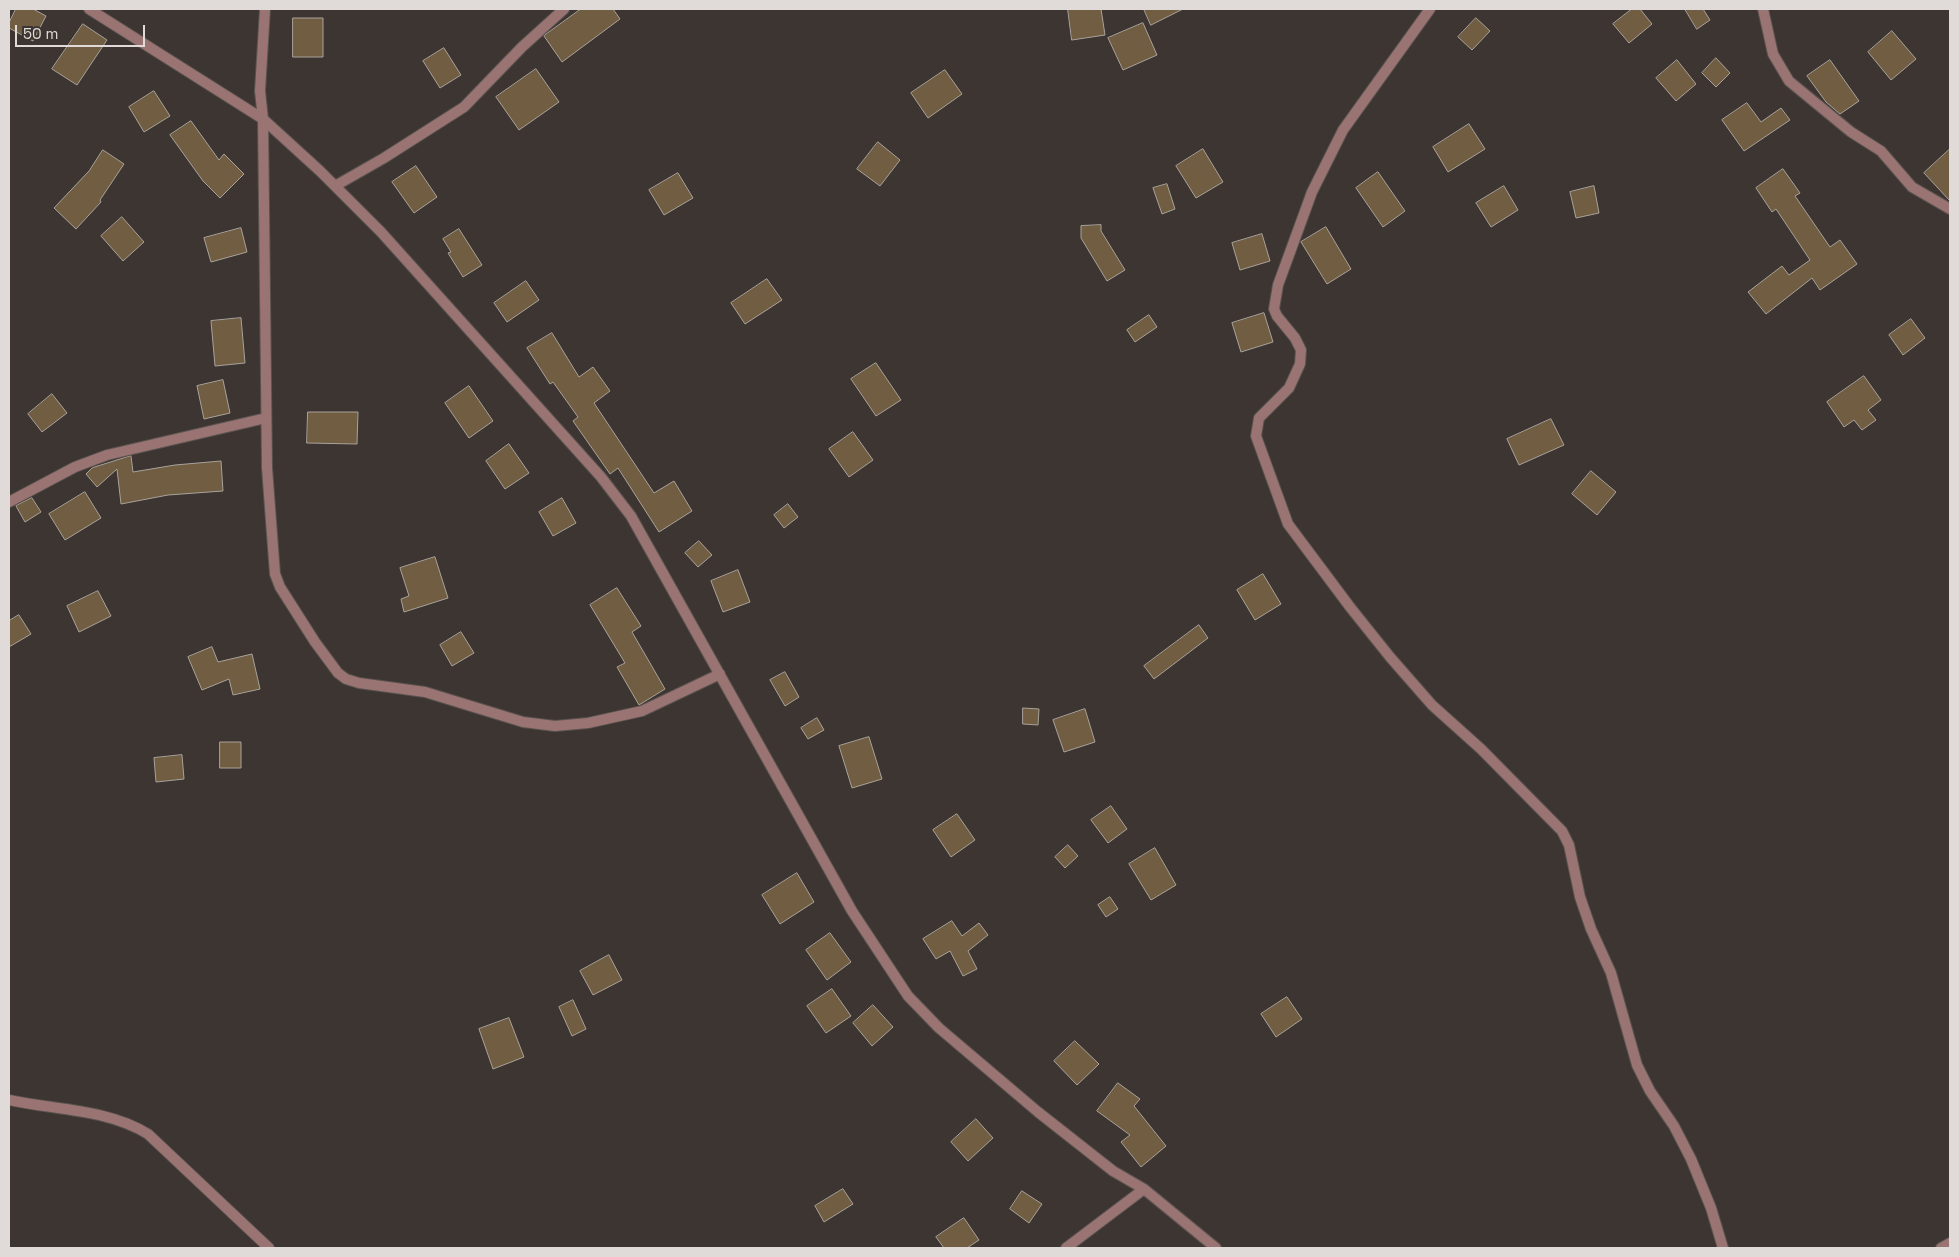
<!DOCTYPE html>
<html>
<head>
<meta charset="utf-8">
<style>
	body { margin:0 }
	#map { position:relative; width:1959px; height:1257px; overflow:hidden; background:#3d3531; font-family:"Space Grotesk",sans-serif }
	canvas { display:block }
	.frame { position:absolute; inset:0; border:10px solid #e0dbd8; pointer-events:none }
	.scale { position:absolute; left:15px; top:25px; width:130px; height:22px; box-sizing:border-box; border:2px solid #e0dbd8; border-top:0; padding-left:6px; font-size:15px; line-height:18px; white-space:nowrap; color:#e0dbd8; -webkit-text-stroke:4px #3d3531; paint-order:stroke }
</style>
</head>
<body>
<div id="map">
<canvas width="1959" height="1257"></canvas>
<div class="frame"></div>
<div class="scale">50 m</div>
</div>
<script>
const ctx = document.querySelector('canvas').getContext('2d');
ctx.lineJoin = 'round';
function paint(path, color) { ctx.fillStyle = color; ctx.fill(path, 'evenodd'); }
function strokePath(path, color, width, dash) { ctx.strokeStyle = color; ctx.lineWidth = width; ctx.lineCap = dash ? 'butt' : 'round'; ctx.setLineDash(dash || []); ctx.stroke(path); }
const building = new Path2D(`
	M16,9h17l13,7 -13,25 -24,-13v-5z
	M581,9h32l7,10 -58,43 -18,-26z
	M1068,9h33l4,26 -33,5z
	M1144,9h39l-32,16z
	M1632,9h8l12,15 -23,19 -16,-19z
	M1685,9h18l7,11 -13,9z
	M293,18h30v39h-30z
	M1476,18l14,13 -18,19 -14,-13z
	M1143,23l14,32 -34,15 -15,-32z
	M83,24l24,16 -30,45 -25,-16z
	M1892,31l24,28 -25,21 -23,-28z
	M444,48l17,27 -21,13 -17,-27z
	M1716,58l14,15 -14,14 -14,-14z
	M1677,60l19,24 -20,17 -20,-23z
	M1830,60l29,41 -19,13 -14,-12 -19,-26z
	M536,69l23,33 -40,28 -23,-33z
	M945,70l17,24 -34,24 -17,-25z
	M154,91l16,25 -26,16 -15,-25z
	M1747,103l14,19 20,-14 9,12 -46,31 -22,-31z
	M191,121l28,39 5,-6 20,20 -24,24 -17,-17 -33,-46z
	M1469,124l16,25 -37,23 -15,-25z
	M878,142l22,18 -20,26 -23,-17z
	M1203,149l20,33 -27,16 -20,-32z
	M1950,149v52l-26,-28z
	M103,150l21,14 -24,36 1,2 -25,27 -22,-21 35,-37z
	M416,166l21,31 -23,16 -22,-31z
	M1783,169l17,24 -5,3 35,51 10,-7 17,24 -37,26 -8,-12 -46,36 -18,-22 34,-26 7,9 21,-15 -34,-51 -4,3 -16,-24z
	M1378,172l27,39 -22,16 -27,-39z
	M678,173l15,25 -29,17 -15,-25z
	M1167,184l8,25 -13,5 -9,-26z
	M1504,186l14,24 -27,17 -15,-24z
	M1594,186l5,27 -23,5 -6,-26z
	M122,217l22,25 -21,19 -22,-25z
	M1101,225v6l24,39 -18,11 -26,-43v-12z
	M1326,227l25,42 -24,15 -26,-42z
	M241,228l6,24 -36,10 -7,-24z
	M459,229l23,36 -19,12 -15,-24 3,-1 -8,-13z
	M1262,234l8,27 -30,9 -8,-27z
	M767,279l15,21 -37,24 -14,-21z
	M526,281l13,19 -32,22 -13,-19z
	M1264,313l9,29 -32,10 -9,-29z
	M1149,315l8,12 -22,15 -8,-12z
	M241,318l4,45 -30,3 -4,-45z
	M1911,319l14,19 -22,17 -14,-20z
	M552,333l27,44 14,-10 17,24 -16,12 60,90 20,-12 18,30 -33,21 -41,-64 -8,6 -37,-53 5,-4 -25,-35 -3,2 -23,-36z
	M876,363l25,37 -25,16 -25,-37z
	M1864,376l17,24 -13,10 8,10 -14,10 -8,-10 -10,7 -17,-25z
	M223,380l7,33 -26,6 -7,-33z
	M469,386l24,35 -24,17 -24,-35z
	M52,394l15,19 -25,19 -14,-18z
	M308,412h50l-1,32 -50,-1z
	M1551,419l13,26 -45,20 -12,-26z
	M853,432l20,28 -24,17 -20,-28z
	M509,444l20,29 -24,16 -19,-28z
	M131,456l2,16 42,-7 46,-4 2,30 -55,4 -47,9 -4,-35 -20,18 -11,-13 6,-6z
	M1591,471l25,21 -19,23 -25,-21z
	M85,492l16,26 -36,22 -16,-26z
	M32,498l9,14 -16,10 -9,-16z
	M562,498l14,25 -23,13 -14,-24z
	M788,504l10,13 -14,11 -10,-13z
	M699,541l13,14 -14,12 -13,-14z
	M435,557l13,41 -44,14 -3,-13 8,-3 -9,-28z
	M738,570l12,32 -27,10 -12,-31z
	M1263,574l18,30 -26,16 -18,-30z
	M617,588l24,38 -9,6 33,57 -26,16 -22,-38 8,-4 -35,-58z
	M98,591l13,25 -32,16 -12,-26z
	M19,615l12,19 -22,13v-26z
	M1199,625l9,13 -54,41 -10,-13z
	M461,632l13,21 -22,13 -12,-21z
	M212,647l6,15 34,-8 8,35 -27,6 -4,-16 -27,11 -14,-33z
	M785,672l14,25 -14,9 -15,-26z
	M1023,708l16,1 -1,16 -15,-1z
	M1085,709l10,33 -31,10 -11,-32z
	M817,718l7,12 -16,9 -7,-11z
	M869,737l13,42 -30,9 -13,-42z
	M220,742h21v26h-21z
	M182,755l2,24 -28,3 -2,-24z
	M1111,806l16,23 -19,14 -17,-23z
	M957,814l18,26 -24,17 -18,-27z
	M1068,845l10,11 -13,12 -10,-11z
	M1155,848l21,37 -25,15 -22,-36z
	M797,873l17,29 -34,22 -18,-29z
	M1110,897l8,12 -12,8 -8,-12z
	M952,921l10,15 17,-13 9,12 -20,16 9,18 -14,7 -13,-25 -14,8 -13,-20z
	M830,933l21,29 -24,18 -21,-30z
	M609,955l13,25 -29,15 -13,-24z
	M832,989l19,27 -25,17 -19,-27z
	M1287,997l15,22 -26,18 -15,-23z
	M573,1000l13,29 -14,7 -13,-29z
	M873,1005l20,22 -21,19 -19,-23z
	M509,1018l15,39 -31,12 -14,-40z
	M1075,1041l24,23 -22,21 -23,-24z
	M1118,1083l22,16 -6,7 32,40 -25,21 -20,-25 9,-7 -33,-24z
	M976,1119l17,19 -25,23 -17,-19z
	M843,1189l10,15 -29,18 -9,-16z
	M1022,1191l20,13 -13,19 -19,-14z
	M964,1218l15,22 -12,8h-23l-8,-11z`);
paint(building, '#705d42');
strokePath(building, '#a9a39b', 1);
const street = new Path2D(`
	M89,9l174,110 57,52 61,61 220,245 30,39 221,395 56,85 31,32 99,84 75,59 31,18 72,59
	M265,9l-5,82 3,28 4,349 8,106 5,13 35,55 23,31 8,6 13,4 66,9 98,30 32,4 33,-3 54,-12 78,-37
	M1430,9l-87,121 -31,62 -34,93 -4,24 3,7 18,22 6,12 -1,14 -11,24 -30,30 -3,18 32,88 62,83 40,50 42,48 49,44 81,82 7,14 11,52 11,32 20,44 26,92 13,26 24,35 17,33 20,49 12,40
	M1763,9l10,45 16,27 62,51 30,19 31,36 38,22
	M335,186l49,-28 80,-51 58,-60 42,-38
	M9,502l66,-35 32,-12 159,-37
	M9,1100c46,10 98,9 139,34l121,114
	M1066,1248l78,-59
	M1941,1248l9,-5`);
strokePath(street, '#5a534f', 12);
strokePath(street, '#9a7472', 10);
</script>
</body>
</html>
